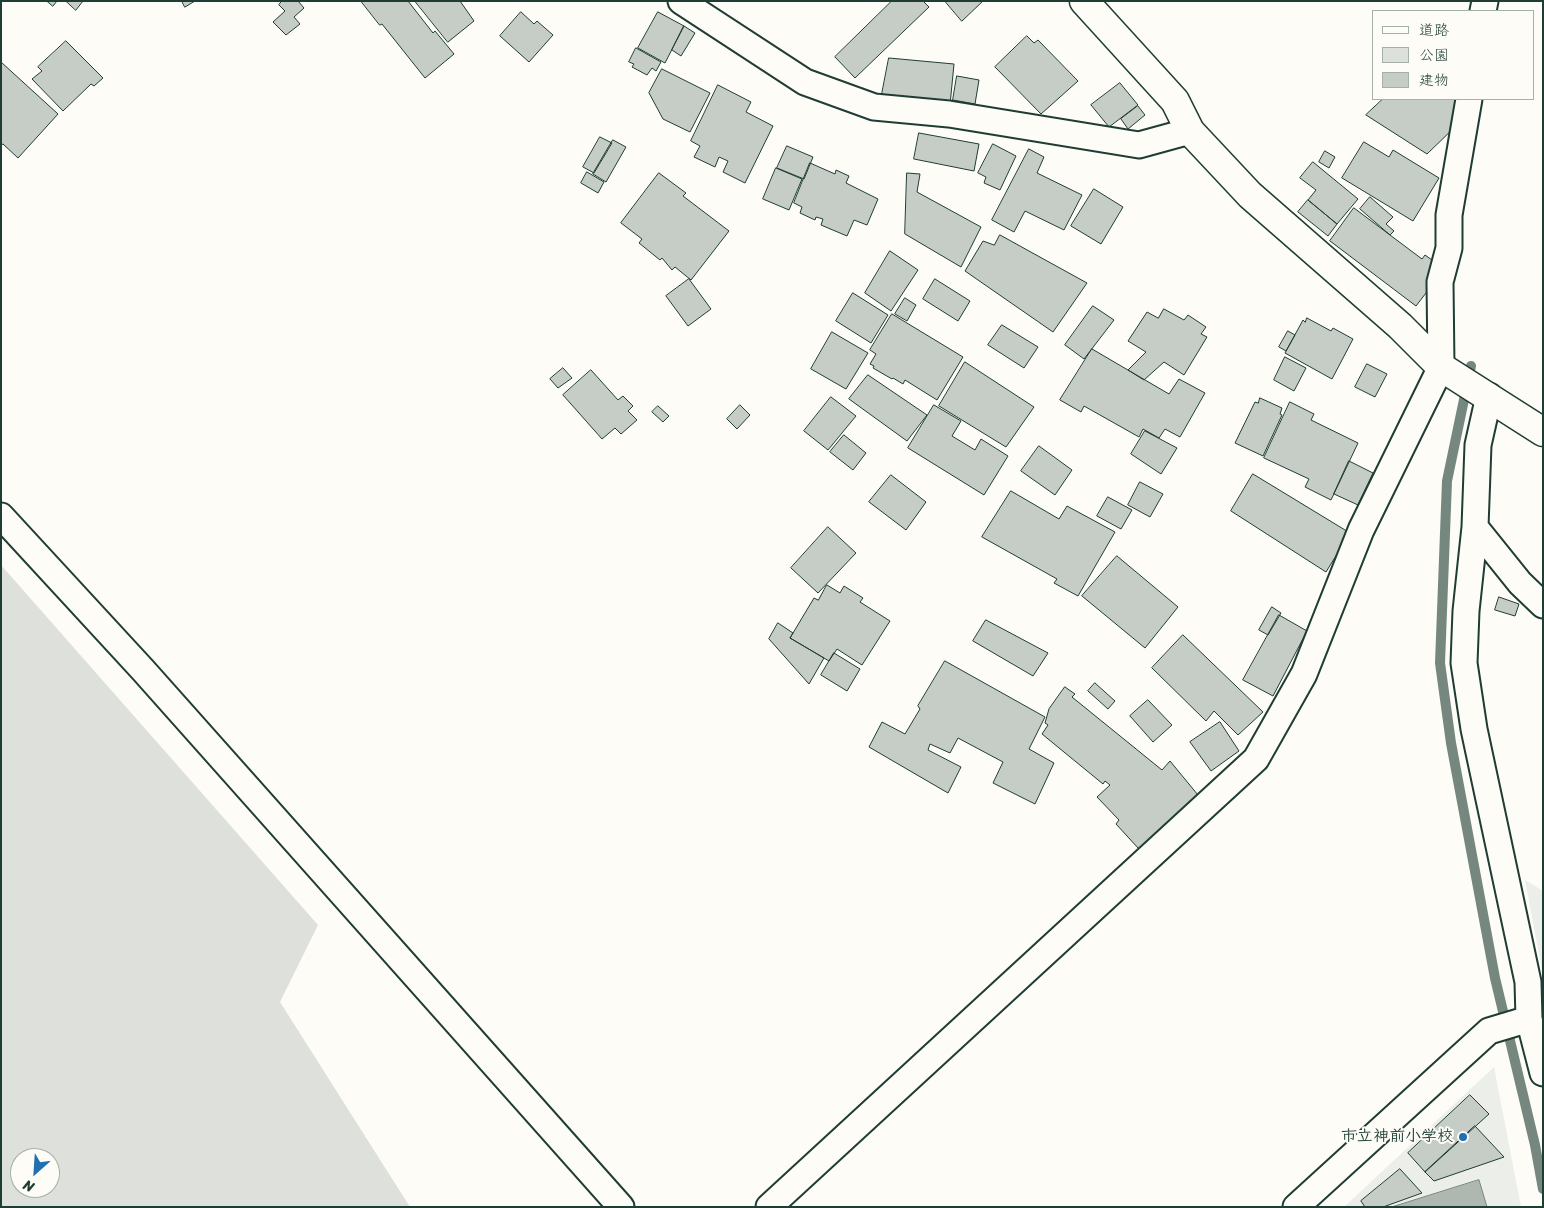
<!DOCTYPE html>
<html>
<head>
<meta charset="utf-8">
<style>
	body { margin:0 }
	#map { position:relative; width:1544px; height:1208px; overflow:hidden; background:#fdfcf7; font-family:Sriracha,"Klee One",sans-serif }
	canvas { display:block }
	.frame { position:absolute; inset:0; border:2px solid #1f3d34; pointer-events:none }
	.legend { position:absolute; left:1372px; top:10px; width:162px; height:90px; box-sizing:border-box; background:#fdfcf7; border:1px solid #a4b0a9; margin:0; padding:6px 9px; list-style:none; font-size:15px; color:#1f3d34 }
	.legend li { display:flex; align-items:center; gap:10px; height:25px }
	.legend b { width:25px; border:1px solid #a4b0a9 }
	.north { position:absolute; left:10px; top:1148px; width:50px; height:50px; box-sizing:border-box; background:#fdfcf7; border:1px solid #a4b0a9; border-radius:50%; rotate:206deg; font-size:14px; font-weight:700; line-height:20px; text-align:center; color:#1f3d34 }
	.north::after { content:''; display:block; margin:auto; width:18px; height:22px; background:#1f6fb2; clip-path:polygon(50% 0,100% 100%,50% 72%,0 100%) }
</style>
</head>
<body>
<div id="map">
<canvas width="1544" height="1208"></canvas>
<div class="frame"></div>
<ul class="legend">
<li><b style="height:6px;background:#fdfcf7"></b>道路</li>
<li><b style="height:14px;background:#dde0db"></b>公園</li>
<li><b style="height:14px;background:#c6cdc7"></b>建物</li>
</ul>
<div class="north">N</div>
</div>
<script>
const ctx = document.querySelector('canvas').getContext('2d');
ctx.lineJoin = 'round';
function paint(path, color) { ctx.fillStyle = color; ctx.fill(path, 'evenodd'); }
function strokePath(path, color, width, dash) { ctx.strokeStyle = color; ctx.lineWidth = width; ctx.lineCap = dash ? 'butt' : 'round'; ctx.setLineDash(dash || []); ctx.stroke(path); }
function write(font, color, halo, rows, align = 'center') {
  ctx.font = font + ' Sriracha,"Klee One",sans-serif'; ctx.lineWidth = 4; ctx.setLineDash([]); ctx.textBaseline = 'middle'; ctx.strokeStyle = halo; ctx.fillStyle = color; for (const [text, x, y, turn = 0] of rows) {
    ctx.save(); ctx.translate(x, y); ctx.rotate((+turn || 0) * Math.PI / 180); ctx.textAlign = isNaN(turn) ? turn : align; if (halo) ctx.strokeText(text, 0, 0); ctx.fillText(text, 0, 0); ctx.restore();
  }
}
paint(new Path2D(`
	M1525,880l18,11v85z
	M1494,1067l27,140h-177z`), '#eceee9');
paint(new Path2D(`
	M1,565l317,360 -38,77 130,205h-409zM20,1158h30v30h-30z`), '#dde0db');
const water = new Path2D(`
	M1479,1180l8,27h-95z`);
paint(water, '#aeb8b1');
strokePath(water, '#75877f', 1);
strokePath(new Path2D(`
	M1471,366l-24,115 -7,182 11,80 44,235 40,167 8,44`), '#75877f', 10);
const building = new Path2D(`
	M47,1h10l-4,5z
	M66,1h17l-7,9z
	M182,1h13l-10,6z
	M282,1h16l6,7 -10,9 6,7 -14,11 -13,-13 12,-11 -6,-6z
	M361,1h47l25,32 2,-2 19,23 -29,24 -43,-54 -2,1z
	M415,1h45l14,20 -26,21z
	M892,1h31l6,6 -74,71 -20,-21z
	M945,1h38l-21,20z
	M521,12l13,12 3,-3 16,14 -24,27 -29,-26z
	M658,12l26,14 -19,37 -27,-15z
	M684,26l11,7 -14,23 -9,-6z
	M1027,36l7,7 4,-3 40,41 -37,33 -46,-47z
	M66,41l37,37 -9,8 -3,-2 -28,27 -31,-32 10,-8 -4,-4z
	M636,48l25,14 -5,9 -4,-3 -5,7 -15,-8 2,-3 -5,-2z
	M889,58l65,6 -4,41 -68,-11z
	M1,62l57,52 -40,44 -15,-14 -2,1z
	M662,69l48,24 -20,39 -27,-13 -14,-26z
	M957,76l22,4 -4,24 -22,-4z
	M1120,83l18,22 -29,22 -18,-22z
	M718,85l33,17 -5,10 27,14 -28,57 -22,-11 5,-11 -9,-4 -4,10 -21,-10 6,-11 -9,-5z
	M1383,99h75l-2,27 -29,28 -61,-39z
	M1138,106l7,9 -17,14 -7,-10z
	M919,133l60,11 -5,27 -60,-12z
	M600,137l12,6 -18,30 -11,-6z
	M613,140l13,7 -20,35 -13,-8z
	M1364,142l25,15 4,-7 46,28 -26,43 -71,-43z
	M993,144l23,12 -16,34 -16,-7 2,-6 -8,-4z
	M787,146l26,11 -9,22 -27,-11z
	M1029,149l15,8 -7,16 45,22 -18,35 -39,-19 -11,21 -22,-12z
	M1325,151l10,6 -6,11 -10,-6z
	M1313,162l45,37 -21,25 -29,-24 8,-10 -16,-12z
	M810,163l25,11 1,-4 13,6 -3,7 32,16 -11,26 -13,-5 -7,16 -26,-11 2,-6 -7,-2 -1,3 -15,-7 2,-6 -8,-4z
	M776,168l26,11 -13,31 -26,-11z
	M587,172l17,10 -6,11 -17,-10z
	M659,173l27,20 -3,3 46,35 -38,49 -16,-13 -3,3 -10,-12 -2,2 -21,-17 3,-4 -21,-16z
	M907,173l13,1 -3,18 64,35 -20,40 -56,-33z
	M1094,189l29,18 -22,37 -30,-18z
	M1370,197l23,20 -7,7 8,7 -4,4 -30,-26z
	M1308,200l29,24 -9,12 -30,-24z
	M1354,208l68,51 3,-4 14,10v11l-23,30 -86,-65z
	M1000,235l87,48 -34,49 -88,-61 18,-30 11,4z
	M890,251l28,19 -27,41 -26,-18z
	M689,279l22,30 -23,17 -22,-30z
	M935,279l35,22 -12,20 -35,-22z
	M853,293l35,22 -17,28 -35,-22z
	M905,298l11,7 -9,16 -12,-7z
	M1093,306l21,14 -30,39 -19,-14z
	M1164,309l20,11 4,-5 18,12 -5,7 6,3 -23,38 -20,-13 -20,18 -16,-10 18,-18 -18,-11 19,-29 11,6z
	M892,314l71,43 -26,43 -32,-20 -2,4 -10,-6 -1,1 -19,-11 1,-2 -4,-2 6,-10 -6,-4z
	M1307,318l24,13 2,-3 20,11 -21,40 -47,-26 18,-33 2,2z
	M1002,325l36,22 -14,21 -36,-23z
	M1288,331l7,4 -9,16 -7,-4z
	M832,332l36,21 -22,36 -35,-20z
	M1092,349l77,45 10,-15 26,14 -25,44 -15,-8 -6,9 -16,-9 -4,8 -55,-31 -3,6 -21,-12z
	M1285,357l21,11 -12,23 -20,-11z
	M965,362l69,45 -28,40 -67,-41z
	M1367,364l20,10 -12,23 -20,-10z
	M563,368l9,10 -14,10 -8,-9z
	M591,370l27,30 5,-4 10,10 -5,5 9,9 -16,14 -6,-6 -13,11 -39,-44z
	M868,375l59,40 -20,26 -58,-42z
	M831,397l25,19 -28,34 -24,-19z
	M1260,398l22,10 -2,6 2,1 -19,41 -28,-13 20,-41 3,1z
	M1290,402l24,12 -3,6 47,23 -27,57 -26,-13 4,-8 -45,-21z
	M740,405l10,10 -13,14 -10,-10z
	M934,405l27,16 -9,15 23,14 6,-11 27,17 -24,39 -76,-47z
	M658,406l11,10 -6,6 -11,-10z
	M1145,431l32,17 -16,26 -30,-20z
	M844,435l22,18 -13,17 -23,-18z
	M1039,446l33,24 -17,25 -34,-24z
	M1349,461l24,12 -15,32 -24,-11z
	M1253,474l97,59 -24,39 -95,-61z
	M891,475l35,27 -20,28 -37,-28z
	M1140,482l23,12 -13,23 -22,-12z
	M1011,491l48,28 8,-13 48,26 -37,64 -24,-13 3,-4 -75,-42z
	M1108,497l24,13 -11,19 -24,-13z
	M828,527l28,26 -38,40 -27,-25z
	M1117,556l61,51 -33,41 -63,-52z
	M827,585l13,8 4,-7 19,12 -3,4 30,19 -28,44 -25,-16 -8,12 -39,-23 24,-40 4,2z
	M1499,597l20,7 -4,12 -20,-6z
	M1272,607l9,6 -13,22 -9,-5z
	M1279,615l28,16 -34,65 -30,-16z
	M986,620l62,33 -15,23 -60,-35z
	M778,623l15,10 -3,5 34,20 -15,26 -40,-45z
	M1183,635l80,77 -25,23 -24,-24 -8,10 -54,-53z
	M834,653l26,16 -13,22 -26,-16z
	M945,661l100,56 -16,32 25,14 -19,41 -42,-21 10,-21 -45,-24 -8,15 -20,-9 -2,6 33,17 -13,26 -79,-46 13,-25 23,12 15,-25 -2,-3z
	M1095,683l20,18 -7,8 -20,-18z
	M1065,687l10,7 -3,3 90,73 8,-9 28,34 -59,54 -23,-25 3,-4 -22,-23 13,-12 -5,-4 -2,3 -61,-50 6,-9 -3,-2 4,-14z
	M1148,700l24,25 -19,17 -23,-26z
	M1220,722l19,29 -28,20 -21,-29z
	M1470,1095l19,19 -64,58 -17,-19z
	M1475,1126l29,31 -70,24 -9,-9z
	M1400,1169l22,24 -39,14h-18l-4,-6z`);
paint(building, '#c6cdc7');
strokePath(building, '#1f3d34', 1);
const street = new Path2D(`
	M681,1l124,81 69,25 75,7 190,31 51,-14
	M1483,11l2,-10
	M1489,396l-11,49 -3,82 -9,84 -2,52 10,66 54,253 1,37 14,54
	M1,516l142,154 478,537
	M1475,527l45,56 23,22
	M769,1207l487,-448 48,-85 57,-144 80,-163 -1,-85 9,-34v-33l20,-116
	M1296,1207l193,-176 40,-12`);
const secondary = new Path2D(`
	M1084,1l91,100 15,30 60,64 150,131 41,41 102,65`);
strokePath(street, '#1f3d34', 29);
strokePath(secondary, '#1f3d34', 31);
strokePath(street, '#fdfcf7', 25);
strokePath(secondary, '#fdfcf7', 28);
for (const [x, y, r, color] of [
	[1463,1137,5,"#1f6fb2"]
]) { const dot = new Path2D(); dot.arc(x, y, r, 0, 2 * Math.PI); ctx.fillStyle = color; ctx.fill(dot); strokePath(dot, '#fdfcf7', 2); }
write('bold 16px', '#1f3d34', '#fdfcf7', [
	["市立神前小学校",1453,1137]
], 'right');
</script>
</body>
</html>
